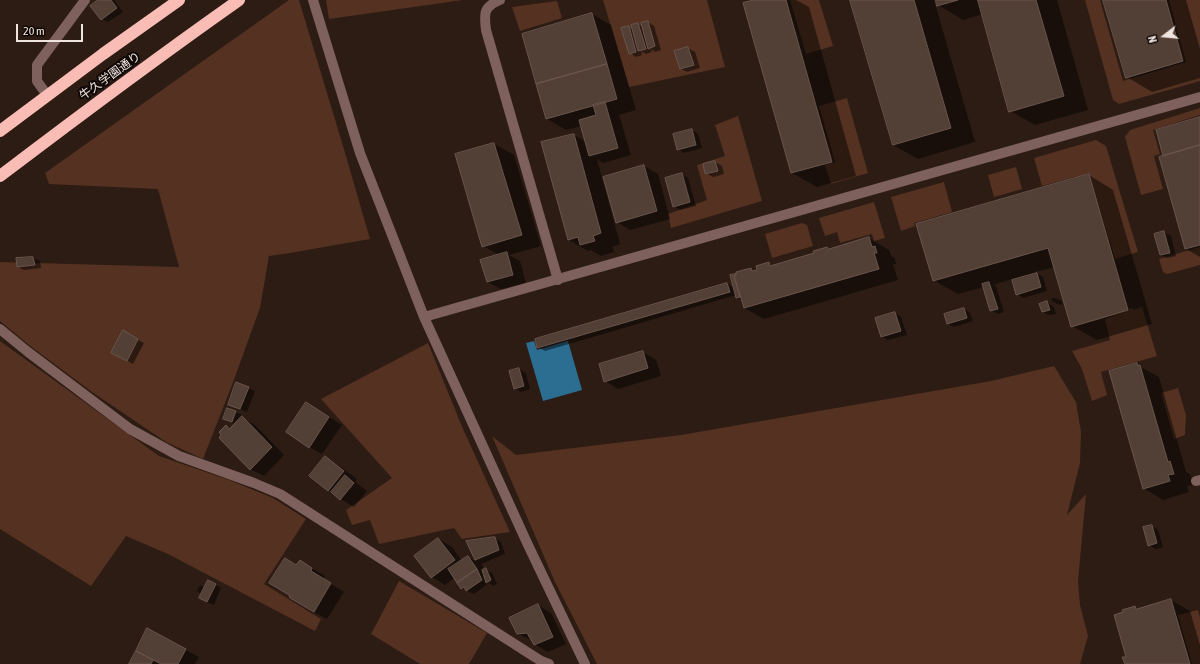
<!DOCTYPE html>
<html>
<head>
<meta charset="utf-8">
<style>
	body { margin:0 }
	#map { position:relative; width:1200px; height:664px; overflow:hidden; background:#2d1c14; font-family:"Asap Condensed",sans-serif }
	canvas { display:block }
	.north { position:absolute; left:1144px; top:16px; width:40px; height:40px; -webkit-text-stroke:3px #100805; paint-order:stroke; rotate:254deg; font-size:11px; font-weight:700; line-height:16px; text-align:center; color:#f0e4df }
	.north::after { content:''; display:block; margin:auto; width:14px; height:18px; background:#f0e4df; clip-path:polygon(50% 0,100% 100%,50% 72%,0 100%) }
	.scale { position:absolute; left:16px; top:24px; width:67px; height:18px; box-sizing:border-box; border:2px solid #f0e4df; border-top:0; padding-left:5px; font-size:12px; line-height:14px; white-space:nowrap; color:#f0e4df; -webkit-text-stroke:3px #100805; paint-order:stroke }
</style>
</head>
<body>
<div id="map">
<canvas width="1200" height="664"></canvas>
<div class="north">N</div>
<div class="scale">20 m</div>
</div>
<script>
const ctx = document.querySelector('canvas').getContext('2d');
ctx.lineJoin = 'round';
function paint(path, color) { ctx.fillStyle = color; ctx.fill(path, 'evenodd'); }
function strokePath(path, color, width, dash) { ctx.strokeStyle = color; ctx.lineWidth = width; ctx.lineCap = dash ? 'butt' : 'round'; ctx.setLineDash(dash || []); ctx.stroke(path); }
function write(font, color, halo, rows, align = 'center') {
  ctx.font = font + ' "Asap Condensed","Noto Sans JP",sans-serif'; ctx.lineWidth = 4; ctx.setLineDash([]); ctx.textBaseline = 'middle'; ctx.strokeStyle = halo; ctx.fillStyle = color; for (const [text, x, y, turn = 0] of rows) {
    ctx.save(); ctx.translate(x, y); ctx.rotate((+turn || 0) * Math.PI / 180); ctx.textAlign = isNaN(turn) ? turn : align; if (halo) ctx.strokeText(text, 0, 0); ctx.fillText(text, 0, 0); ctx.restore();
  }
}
paint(new Path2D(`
	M289,0h10l47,156 24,83 -80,14 -21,3 -9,52 -28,77 -29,74 -37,-17 -74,-50 -63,-47 -29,-24v-59l179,5 -21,-78 -109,-5 -4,-11z
	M326,0h137l-134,19z
	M603,0h104l18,67 -96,20z
	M790,0h29l14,46 -27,8z
	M1085,0h15l23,81 63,-19 -17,-62h31v81l-81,23 -6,-4z
	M557,1l5,17 -42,13 -8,-24z
	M847,98l21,75 -37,11 -6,-19 10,-3 -16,-56z
	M1200,108v7l-47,15 7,24 -6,2 9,33 -22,6 -16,-58 5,-7z
	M738,116l24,85 -91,27 -3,-14 39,-14 -10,-35 28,-9 -10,-31z
	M1096,140l10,6 32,106 -23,7 -26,-86 -47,13 -8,-28z
	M1016,167l6,22 -28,8 -6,-22z
	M944,182l8,30 -38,11 1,3 -14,5 -10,-34z
	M874,202l11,36 -11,3 -2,-7 -32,9 -3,-11 -12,4 -6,-18z
	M802,223l5,2 6,21 -41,12 -7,-24z
	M1200,247v18l-33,9 -4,-2 -4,-13z
	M1142,307l15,49 -56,16 6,23 -15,6 -10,-32 -10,-18 38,-11 -5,-21z
	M0,341l159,115 70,24 44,18 33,21 -42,65 57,35 -6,12 -147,-77 -42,-18 -35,50 -91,-57z
	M428,343l35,86 47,103 -48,7 -8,-11 -75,16 -9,-24 -18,5 -6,-15 46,-32 -71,-79z
	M1054,366l22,36 5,30 -1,31 -13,52 19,-21 -8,87 2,24 8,31 -8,28h-483l-42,-82 -63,-146 24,19 165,-20 310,-54z
	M1178,388l8,27 -1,20 -11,4 -13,-46z
	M399,581l88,52 -18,31h-49l-49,-30z
	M1198,610l2,8v46h-8l-14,-49z`), '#543121');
paint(new Path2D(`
	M534,341l3,9 31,-9 14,49 -39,11 -17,-58z`), '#2b6e92');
paint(new Path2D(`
	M100,0h14l9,12 -15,10 -7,-3z
	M758,0h38l13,7 47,169 -39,11 -25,-14 -48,-169z
	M852,0h82l41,142 -57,17 -25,-14z
	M937,0h120l31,110 -53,15 -25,-14 -27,-97 -20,6 -25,-15z
	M1104,0h82l14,49v29l-48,14 -25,-15z
	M592,14l19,11 25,85 -17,5 12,40 -28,8 -6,-4 23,85 -8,3 2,5 -13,4 -10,-6 -3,1 -19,-11 5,-105 12,7 -5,-16 -15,4 -19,-11z
	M648,22l6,4 7,24 -6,2 -4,-3 1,3 -6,2 -5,-3 1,4 -6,2 -6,-4 -2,-26 6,3 4,-6 5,3z
	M688,48l7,4 5,16 -13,4 -6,-3z
	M1200,118v139l-14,-8 -22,-93z
	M692,130l6,4 4,14 -18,5 -6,-4z
	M494,144l20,11 27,91 -32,9 11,6 6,22 -25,6 -13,-7 12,-27 -17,-9z
	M715,162l7,4 2,8 -11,3 -7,-4z
	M644,166l14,8 12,45 -40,11 -13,-8z
	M681,174l7,4 8,28 -16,4 -6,-4z
	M1089,175l24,15 39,134 -55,16 -25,-14 -17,-59 -20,5 8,5 4,14 -24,7 -6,-4 -5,-15 -19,6 3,1 8,26 -6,2 -7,-4 -7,-23 -26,7 -25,-14zM1132,308l1,2 -43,12v-2z
	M1164,232l7,4 5,20 -9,2 -6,-3z
	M869,238l20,12 2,6 4,2 1,6h-3l5,16 -134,39 -20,-11 -1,-7 -6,-3 -1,-3 -191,56 -7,-4 189,-63 7,4 -3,-12 19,-7 4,2 15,-8 4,3 42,-12 12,-6 3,2z
	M33,258l7,3 1,7 -17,2 -6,-3 -1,-8z
	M1052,298h3l7,3v3l-3,1 -7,-4z
	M1047,303l6,3 3,8 -7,1 -6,-3z
	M964,309l6,4 3,8 -19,6 -6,-3z
	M895,313l6,4 6,18 -19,5 -6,-3 -5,-19z
	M123,332l21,11 -11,21 -21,-12z
	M643,352l13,8 5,16 -43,13 -13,-8z
	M1137,365l22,12 27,95 4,2 3,11 -6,1 2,6 -26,8 -20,-12z
	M519,369l7,4 4,16 -9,3 -6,-4z
	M248,388l7,3 -8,21 -18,-8z
	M306,403l36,22 -20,29 -13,-7z
	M235,412l7,3 -1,2 14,8 29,30 -20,21 -14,-7 -24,-42 4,2 5,-5 -11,-5z
	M325,457l13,8 19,14 -2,3 12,9 -13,16 -13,-8 -31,-23z
	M1152,526l6,4 5,17 -7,2 -7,-4z
	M494,538l7,4 4,12 -24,10 4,6 7,3 5,11 -4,2 -4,-3 -15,11 -13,-6 -6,-11 -10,8 -13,-8 7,-38 13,8 10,14 6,-4 9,5 -9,-20z
	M300,561l25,15 -2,3 21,13 -17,27 -13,-7 -24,-18 7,-28z
	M215,584l6,4 -7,17 -7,-3 -5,-8 -5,-3 3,-6 5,3z
	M1171,600l19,11 10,34v19h-74l9,-57 3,2z
	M538,605l13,8 15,31 -18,8 -14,-8 -1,-3 -15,-7z
	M148,630l51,27 -4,7h-33l-2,-1 -1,1h-29z`), '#0007');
const building = new Path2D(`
	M98,0h13l6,8 -16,12 -11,-14z
	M754,0h32l46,162 -41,11 -48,-170z
	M850,0h64l37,128 -58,17z
	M936,0h22l-21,6z
	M978,0h58l28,96 -55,16z
	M1103,0h63l17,61 -57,17z
	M592,13l15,51 -71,20 -14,-50z
	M648,21l7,25 -7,3 -7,-26z
	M638,23l8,26 -8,2 -7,-26z
	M629,26l7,26 -7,2 -8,-26z
	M688,47l6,18 -14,4 -6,-18z
	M607,64l10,35 -71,20 -10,-35z
	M605,102l13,46 -29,8 -10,-36 17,-5 -3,-10z
	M1200,117v28l-37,11 -7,-26z
	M692,129l4,16 -19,5 -4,-16z
	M574,134l27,99 -8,3 2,5 -15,4 -2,-8 -10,3 -27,-98z
	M494,143l28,92 -40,12 -27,-93z
	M1200,145v100l-15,4 -26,-92z
	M715,161l3,10 -13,3 -2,-10z
	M644,165l13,46 -41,12 -13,-46z
	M682,173l8,29 -17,5 -8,-29z
	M1089,174l39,136 -57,17 -23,-79 -115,33 -17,-57z
	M1164,231l6,22 -10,2 -6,-21z
	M869,237l3,10 3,-1 2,7h-3l5,16 -135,39 -10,-32 2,-1v-3l15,-4 1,3 5,-1 -1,-4 13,-4 1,4 44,-13 -1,-2 14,-4 1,2z
	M507,252l6,23 -26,7 -7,-22z
	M33,257l2,8 -18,2 -1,-9z
	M1037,273l4,14 -25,8 -4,-15z
	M736,274v1l-2,1 6,21 -4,1 -6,-23z
	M989,282l9,27 -8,2 -8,-27z
	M727,283l3,9 -193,56 -2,-9z
	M1047,301l3,9 -8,2 -3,-8z
	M964,308l3,10 -20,6 -3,-10z
	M895,312l6,19 -20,6 -6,-19z
	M123,330l15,9 -11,22 -16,-8z
	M643,351l5,17 -44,14 -5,-18z
	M1137,363l1,3 2,-1 28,97 2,-1 4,13 -6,1 2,6 -27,8 -34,-118z
	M519,368l5,18 -10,3 -5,-18z
	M236,382l13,5 -9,22 -12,-4z
	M306,402l23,15 -20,31 -23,-16z
	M227,408l9,3 -4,11 -9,-3z
	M242,416l30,31 -22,23 -31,-32 2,-3 -2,-3 7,-7 3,4z
	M325,456l19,15 -16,20 -19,-15z
	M345,475l9,8 -14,17 -9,-8z
	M1152,525l5,18 -9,3 -5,-19z
	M495,537l4,13 -24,10 -9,-19z
	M438,538l17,22 -24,18 -17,-22z
	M468,556l9,13 -20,14 -9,-14z
	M285,558l11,7 4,-5 12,8 -1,3 20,12 -17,29 -24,-14 -1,-3 -20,-12z
	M486,568l5,12 -5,3 -4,-13z
	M477,569l5,11 -16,11 -2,-4 -3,2 -4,-6z
	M208,580l8,4 -9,18 -8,-4z
	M1171,599l19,65h-65l-3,-7h4l-12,-42 9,-3 -1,-2 13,-4 1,3z
	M538,604l15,33 -19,8 -7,-12 -10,1 -8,-16z
	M147,628l39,21 -8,15h-17l-25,-13z
	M136,651l17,9 -2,4h-22z`);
paint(building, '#523f36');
strokePath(building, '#69554c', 1);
strokePath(new Path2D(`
	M313,0l47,153 64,164 104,228 57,119
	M500,0c-17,7 -16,14 -14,30l72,250
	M47,95l-10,-14v-16l48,-65
	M424,317l776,-220
	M0,329l28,23 102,77 49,27 75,27 26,11 261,167 8,3
	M1196,481l4,-1`), '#7e605c', 10);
strokePath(new Path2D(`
	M0,131l103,-77 76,-54
	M0,176c79,-60 158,-119 239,-176`), '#f9bdb5', 12);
write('12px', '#f0e4df', '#100805', [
	["牛久学園通り",110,76,-36]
]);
</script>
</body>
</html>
